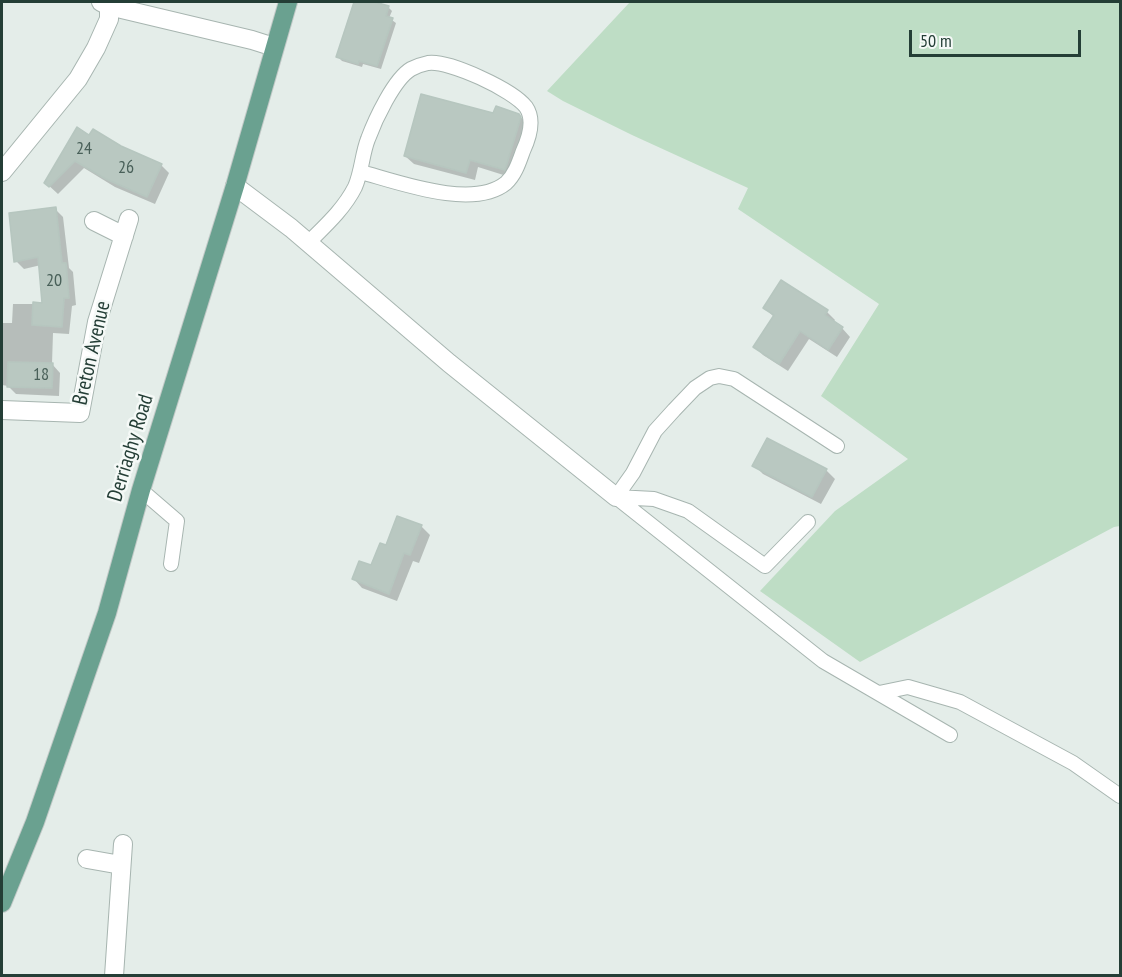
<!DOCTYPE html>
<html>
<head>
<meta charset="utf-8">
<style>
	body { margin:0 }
	#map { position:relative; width:1122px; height:977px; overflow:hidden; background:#e4ede9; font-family:"PT Sans Narrow",sans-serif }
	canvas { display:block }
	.frame { position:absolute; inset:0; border:3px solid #243e36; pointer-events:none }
	.scale { position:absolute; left:909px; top:30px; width:172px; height:27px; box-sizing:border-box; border:3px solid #243e36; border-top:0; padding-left:8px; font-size:18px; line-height:21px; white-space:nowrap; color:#243e36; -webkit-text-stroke:4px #f5f9f7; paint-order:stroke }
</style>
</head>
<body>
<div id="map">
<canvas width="1122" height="977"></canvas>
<div class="frame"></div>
<div class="scale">50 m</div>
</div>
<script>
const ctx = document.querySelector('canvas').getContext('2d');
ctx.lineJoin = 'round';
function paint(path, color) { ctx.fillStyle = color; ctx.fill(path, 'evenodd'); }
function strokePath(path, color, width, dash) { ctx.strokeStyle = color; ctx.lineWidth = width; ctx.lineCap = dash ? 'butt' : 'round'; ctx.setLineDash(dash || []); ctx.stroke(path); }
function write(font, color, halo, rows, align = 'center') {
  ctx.font = font + ' "PT Sans Narrow",sans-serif'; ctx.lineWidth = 5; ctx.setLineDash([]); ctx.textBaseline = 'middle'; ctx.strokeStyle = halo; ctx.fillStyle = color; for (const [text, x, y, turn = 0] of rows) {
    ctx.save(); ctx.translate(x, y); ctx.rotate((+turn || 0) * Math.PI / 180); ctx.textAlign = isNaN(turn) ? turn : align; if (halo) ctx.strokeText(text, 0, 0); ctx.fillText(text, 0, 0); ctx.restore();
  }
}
paint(new Path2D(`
	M630,2h490v524l-6,1 -254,135 -100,-71 75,-80 73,-52 -87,-63 58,-92 -141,-95 10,-21 -116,-53 -69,-34 -16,-10z`), '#beddc5');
paint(new Path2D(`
	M355,2h15l18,5 4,4 -3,7 7,5 -15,46 -18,-5 -1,3 -20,-6 -4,-4z
	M495,115h24l8,9 -14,54 -35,-11 -3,13 -61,-16 -9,-8z
	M90,137l31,10 40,18 8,8 -14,31 -40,-17 -31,-19 -26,26 -12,-11z
	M55,209l8,8 6,51 4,4 3,33 -4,1 -3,28 -16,-1 -1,31 8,9 -1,23 -43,-2 -8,-8 -6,-1v-62h10l1,-19h31l-3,-39 -17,4 -8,-8z
	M765,308l62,4 8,8 -2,3 9,5 8,9 -13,20 -28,-18 -21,32 -25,-16 -8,-8 19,-30z
	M754,465l72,5 9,9 -14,25 -58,-30z
	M421,526l9,9 -11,28 -6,-2 -16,40 -35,-13 -8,-9 18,-12 15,-20z`), '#0003');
const building = new Path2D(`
	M354,2h21l14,4 -3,10 7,2 -16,48 -18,-5 -1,3 -22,-7z
	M421,94l72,19 3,-7 23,8 2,3 -16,53 -35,-10 -4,13 -62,-17z
	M77,127l12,8 4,-6 28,17 41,18 -15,33 -41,-18 -31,-18 -26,26 -5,-4z
	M56,207l6,56h4l3,35h-5l-2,29 -30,-2 1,-23 9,1 -4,-46 -24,5 -5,-49z
	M781,280l47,30 -3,5 18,12 -15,23 -28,-19 -21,33 -26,-17 21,-32 -11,-7z
	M8,362l45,1 -1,25 -45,-1z
	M767,438l60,31 -15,28 -60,-31z
	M397,516l25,9 -12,30 -6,-2 -15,41 -37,-15 7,-18 12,4 9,-22 6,2z`);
paint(building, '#b9c8c1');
strokePath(building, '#b6c6bf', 1.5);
const service = new Path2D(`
	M308,243c17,-17 36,-34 47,-56 7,-16 7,-33 13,-48 7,-19 26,-60 43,-70 4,-2 12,-5 17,-6 21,-3 85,27 98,44 9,13 3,31 -3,44 -4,11 -8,24 -17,32 -33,27 -108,-1 -145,-11
	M141,490l36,31 -6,43
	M616,497l207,164 127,74
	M616,497l17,-24 22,-42 19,-21 21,-22 15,-10 9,-2 15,3 103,67
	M616,497l38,2 34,12 77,55 43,-44
	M879,693l29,-6 52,15 113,61 47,33`);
const minor = new Path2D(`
	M101,2l8,4 143,34 22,7
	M235,186l56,42 158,135 167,134
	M94,221l30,15
	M2,410l78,3 17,-91 32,-103
	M87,859l34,6
	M114,976l9,-132`);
const tertiary = new Path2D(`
	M2,172l76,-93 18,-31 13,-29v-13`);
const primary = new Path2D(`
	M2,903l33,-81 72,-209 34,-123 94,-304 53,-184`);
strokePath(service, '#a7b5b0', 16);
strokePath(minor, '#a7b5b0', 20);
strokePath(tertiary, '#a7b5b0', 20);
strokePath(primary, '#c2c9c7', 20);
strokePath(service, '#fff', 14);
strokePath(minor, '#fff', 18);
strokePath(tertiary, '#fff', 18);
strokePath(primary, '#6aa190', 18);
write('18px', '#496059', null, [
	["24",84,149],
	["26",126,168],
	["20",54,281],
	["18",41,375]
]);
write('21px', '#243e36', '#f5f9f7', [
	["Breton Avenue",92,353,-77],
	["Derriaghy Road",131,448,-73]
]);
</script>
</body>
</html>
